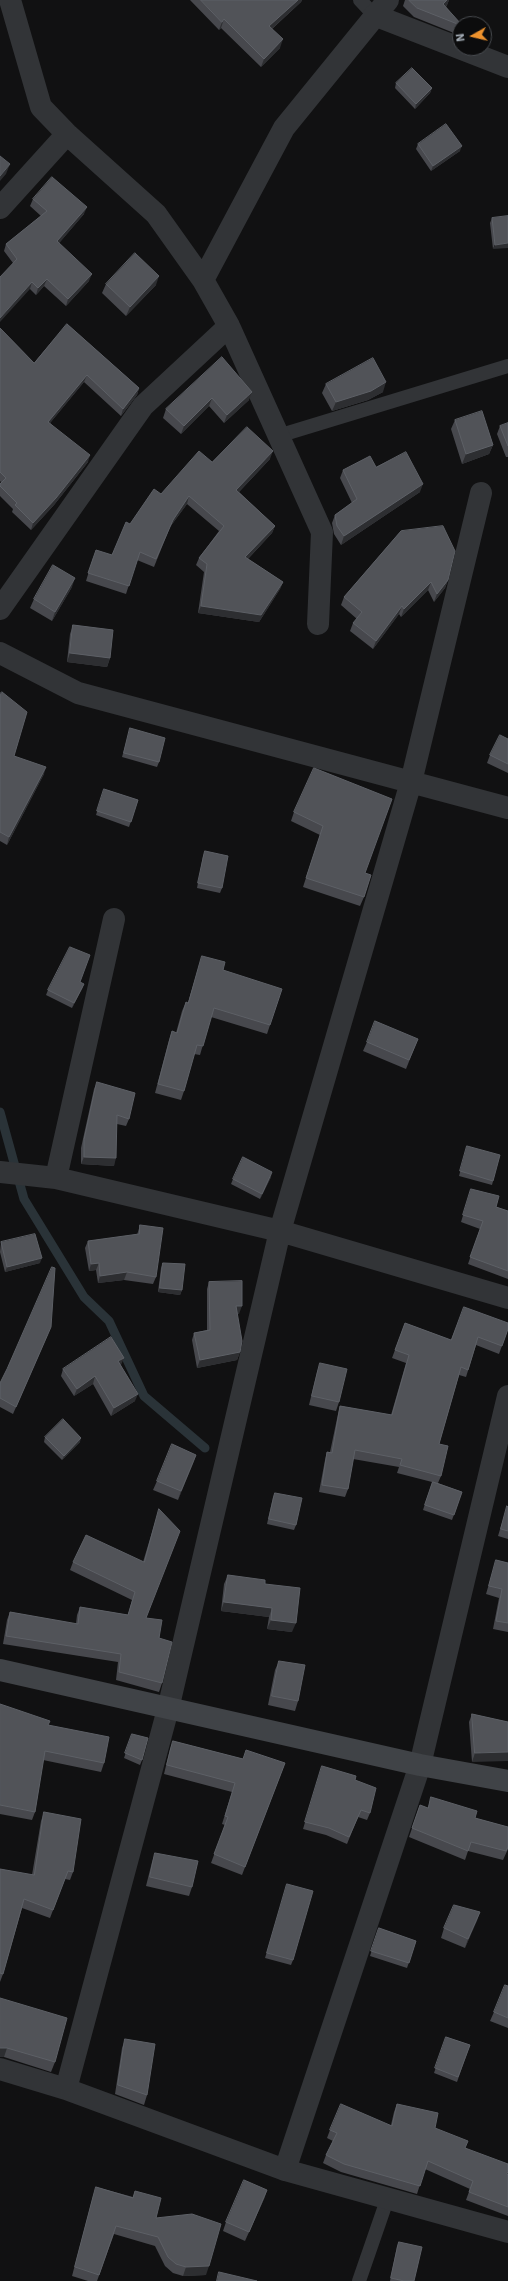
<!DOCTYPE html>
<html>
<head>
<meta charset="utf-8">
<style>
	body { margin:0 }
	#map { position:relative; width:508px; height:2281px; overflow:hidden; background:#111112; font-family:"Work Sans",sans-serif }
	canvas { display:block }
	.north { position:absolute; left:452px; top:16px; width:40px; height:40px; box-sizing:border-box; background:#0c0c0d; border:1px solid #484b4f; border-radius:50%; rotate:262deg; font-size:11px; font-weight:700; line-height:16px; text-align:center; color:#a2aab3 }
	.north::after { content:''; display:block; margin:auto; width:14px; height:18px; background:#ee922d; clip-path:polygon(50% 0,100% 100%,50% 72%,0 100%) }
</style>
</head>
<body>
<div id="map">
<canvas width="508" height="2281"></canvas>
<div class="north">N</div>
</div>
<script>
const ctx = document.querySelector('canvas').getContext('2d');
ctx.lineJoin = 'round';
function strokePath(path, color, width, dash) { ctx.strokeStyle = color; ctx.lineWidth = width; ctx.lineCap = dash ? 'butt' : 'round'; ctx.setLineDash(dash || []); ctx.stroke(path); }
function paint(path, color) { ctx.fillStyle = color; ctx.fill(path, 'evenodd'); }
strokePath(new Path2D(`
	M0,1112l24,87 60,98 25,24 35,75 61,52`), '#2a3338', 9);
strokePath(new Path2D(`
	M360,0l14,15
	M278,436l230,-70
	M359,2281l28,-81`), '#323437', 14);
strokePath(new Path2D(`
	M10,0l31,107 26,27 89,80 47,66 26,46 93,206 -4,92
	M374,15l134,52
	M0,208l67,-74
	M203,280l81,-152 104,-128
	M0,609l143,-203 86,-80
	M0,653l78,40 430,115
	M0,1172l56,6 224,53 228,67
	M56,1178l58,-259
	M0,2069l66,20 219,81 223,62
	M66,2089l102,-380 112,-478 131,-449 70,-289
	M285,2170l135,-405 88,-369`), '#323437', 22);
strokePath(new Path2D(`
	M0,1670l420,95 88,16`), '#404347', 22);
paint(new Path2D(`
	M190,0h112l-1,2 -29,27 8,19 -19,19 -40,-39 -2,2z
	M405,0h44l-2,5 -1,2 14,17v7l-1,4 -45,-18 -11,-11z
	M396,83l36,5 -2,5 -15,16 -20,-21z
	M418,144l42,7 -29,20 -15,-22z
	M33,199l51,15 -25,29 30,38 -23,25 -22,-20 -8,9 -6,-6 -17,-26 -9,-12 2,-7 35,-28 -11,-10z
	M508,216l-15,33 -3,-26 2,-5z
	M106,284l50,1 -30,31 -24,-23z
	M67,324l72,64 -2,7 -16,21 -37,-34 -34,41 38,39 -34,43 -23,25 -19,-18 1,-3 -13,-13v-12l1,-2 -1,-1v-153l34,35z
	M222,357l27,43 -25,23 -15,-17 -28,28 -18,-16 3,-9z
	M326,384l57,8 -15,8 -36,11 -10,-18z
	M455,420l38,25 -4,9 -27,10 -11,-35z
	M508,423v34h-2l-9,-23 3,-8z
	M270,459l-31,33 36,34 -3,7 -24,26 35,23 -3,7 -21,33 -61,-9 6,-41 -8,-7 3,-7 20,-27 -32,-27 -17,23 -16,40 -17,-7 -11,34 -40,-13 7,-23 19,-3 18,-31 31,-30 51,-32z
	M376,467l44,25 -79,53 -7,-11 -2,-11 3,-8 17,-12 -12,-25 3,-8z
	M401,531l47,49 -3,8 -11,14 -6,-12 -27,27 -2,-3 -26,35 -23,-18 3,-8 4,-4 -16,-14 3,-8z
	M72,587l-20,34 -22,-13 4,-9z
	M73,625l37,33 -3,9 -40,-5 3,-28z
	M0,694l14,62 30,18 -37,71 -7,-4z
	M130,728l29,34 -2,5 -35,-10z
	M508,739v34l-21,-10 3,-8z
	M314,768l50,129 -4,9 -57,-19 17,-52 -29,-14 3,-9z
	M104,789l34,11 -9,27 -33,-12z
	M205,851l17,37 -2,5 -23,-5 6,-32z
	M202,956l21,14 47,55 -3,9 -56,-17 -11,38 -6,-1 -10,37 -3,9 -26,-7 14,-53 3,-9 4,2 6,-22 4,-9 2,1 11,-38z
	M84,984l-2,5 -10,19 -26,-13 2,-5z
	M418,1039l-12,30 -43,-18 4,-9z
	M97,1082l32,37 -3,7 -9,-2 -3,42 -33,-2v-16l13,-59z
	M467,1146l26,35 -1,4 -33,-9z
	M271,1177l-11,22 -29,-15 2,-5z
	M471,1189l25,18 12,4v68l-40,-15 12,-35 -19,-7z
	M140,1225l16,52 -3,7 -29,-4 -26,3 -2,-13 -7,1 -4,-23 3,-7 49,-6z
	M1,1242l39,21 -35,9 -5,-20z
	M163,1263l19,27 -2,5 -22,-3 3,-24z
	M209,1282l30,32h-2l3,38 -3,8 -40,8 -5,-28 2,-7 13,-3v-41z
	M405,1323l46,17 57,-11 -9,25 -23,-9 -10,32 -7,-2 -20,69 2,32 -3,7 24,9 -10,28 -29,-10 9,-28 -35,-9 2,-6 -46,-8 -5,30 -3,8 -26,-5 6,-32 2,-8h3l8,-38 2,-8 51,9 15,-52 -14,-5z
	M48,1334l-35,80 -13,-7v-24z
	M320,1363l19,39 -3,9 -27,-6 8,-33z
	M121,1365v1l14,35 -24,15 -18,-32 -19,12 -13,-20 2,-7z
	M45,1437l35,5 -18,18 -18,-18z
	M196,1455l-18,45 -25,-10 4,-9z
	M275,1493l21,32 -2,5 -27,-6 6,-27z
	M507,1506l1,1v32l-10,-3z
	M159,1509l-13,109 13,20 3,45 -3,9 -43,-12 2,-18 -115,-18 4,-24 3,-8 66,12 1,-9 3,-8 48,8 4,-15 -62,-30 3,-8h70z
	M496,1560l12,3v69l-15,-3 6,-31 -13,-4z
	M228,1575l37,9 27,48 -25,-3 2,-12 -48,-6 3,-27z
	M279,1661l19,40 -3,10 -27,-6 7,-35z
	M0,1704l48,21 56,38 -3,9 -58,-12 -8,52 -3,8 -32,-6z
	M472,1714l36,8 -36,40 -3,-40z
	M132,1734l10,26 -2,5 -16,-7z
	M173,1741l70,18 42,4 -43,112 -31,-12 14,-38 -3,-1 10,-32 -68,-18 6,-25z
	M322,1766l33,14 15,33 -3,7 -9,-3 -11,27 -21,-9 -23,-6z
	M431,1797l44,21 33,9v22l-5,11 -35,-9 -3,9 -56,-23 11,-32 8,3z
	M44,1812l29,60 -3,8 -5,-1 -15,39 -28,-10 -19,66 -3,8v-113l32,6 9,-54z
	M155,1853l37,34 -3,9 -43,-10 6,-24z
	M287,1884l6,76 -2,5 -26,-7z
	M480,1912l-15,36 -24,-10 3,-10z
	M379,1928l37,13 -9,27 -37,-12z
	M508,1986v42l-18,-7 4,-9z
	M0,1998l55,64 -4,10 -47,-15h-4z
	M446,2037l24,8 -13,37 -23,-9z
	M125,2039l22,56 -3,10 -29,-11 7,-46z
	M397,2104l111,71v41l-42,-16 4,-11 -45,-20 -8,25 -76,-22 -18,-9 3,-8 7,-14 -6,-3 3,-8 61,-5 3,-13z
	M96,2187l37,10 2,-6 21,27 50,57 -23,1 -10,-3 -8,-7 -10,-20 -41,-12 -17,47h-9l-16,-5 21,-80z
	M267,2190l-3,9 -19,42 -22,-10 3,-9z
	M399,2242l15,39h-24l7,-35z`), '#47484d');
paint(new Path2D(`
	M298,0h4l-1,2 -35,32 3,-8z
	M447,0h2l-2,5 -7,8 3,-9z
	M224,19l-3,9 -2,2 3,-8z
	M283,39l-3,9 -19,19 3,-8z
	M432,88l-2,5 -15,16 1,-5z
	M462,146l-2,5 -29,20 2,-5z
	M10,164l-4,10 -6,7v-5z
	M87,207l-3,7 -29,34 2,-7z
	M508,243v5l-15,1 2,-4z
	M92,274l-3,7 -23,25 2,-7z
	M159,276l-3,9 -30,31 4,-9z
	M47,279l-3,7 -8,9 2,-7z
	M32,282l-2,7 -30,33v-4z
	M87,375l-3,7 -39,47 3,-7z
	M386,382l-3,10 -15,8 -36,11 4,-9z
	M139,388l-2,7 -16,21 2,-7z
	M252,392l-3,8 -25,23 3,-8z
	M212,398l-3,8 -28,28 3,-8z
	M493,445l-4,9 -27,10 4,-10z
	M273,451l-3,8 -36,38 2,-7z
	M90,455l-2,7 -34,43 -23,25 2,-7z
	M423,484l-3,8 -79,53 3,-9z
	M189,496l-2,8 -17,23 -16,40 19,-47z
	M275,526l-3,7 -29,31 2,-7z
	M75,578l-3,9 -20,34 3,-9z
	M448,580l-3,8 -11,14 3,-8z
	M283,582l-3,7 -21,33 -61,-9 3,-7z
	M431,582l-3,8 -27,27 3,-8z
	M402,606l-3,8 -26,35 3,-8z
	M70,653l40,5 -3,9 -40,-5z
	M46,767l-2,7 -37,71 2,-8z
	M84,984l-2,5 -10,19 2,-5z
	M84,1157l32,1 -2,8 -33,-2z
	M272,1172l-1,5 -11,22 2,-5z
	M42,1258l-2,5 -35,9 2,-5z
	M99,1263l-3,7 -7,1 2,-7z
	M127,1272l-3,8 -26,3 2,-7z
	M160,1288l22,2 -2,5 -22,-3z
	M236,1306h6l-3,8h-6z
	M240,1352l-3,8 -40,8 3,-8z
	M124,1358l-3,7 -6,4 3,-8z
	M95,1376l-2,8 -19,12 3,-7z
	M138,1394l-3,7 -24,15 3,-8z
	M81,1438l-1,4 -18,18 2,-4z
	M196,1455l-3,9 -15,36 3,-9z
	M224,1602l48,6 -3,9 -48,-6z
	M271,1620l25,3 -4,9 -25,-3z
	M508,1752v9l-36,1 3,-9z
	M480,1912l-3,9 -12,27 3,-9z
	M0,2048h7l-3,9h-4z
	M267,2190l-3,9 -19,42 4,-9z
	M209,2266l-3,9 -23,1 3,-9z`), '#2d2e31');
const building = new Path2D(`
	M201,0h97l-29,26 14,13 -19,20 -40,-40 -2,3z
	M409,0h38l-4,4 18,20 -1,1 -43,-17z
	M412,68l20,20 -16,16 -20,-21z
	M446,124l16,22 -29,20 -15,-22z
	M0,156l10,8 -10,12z
	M52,177l35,30 -30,34 35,33 -24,25 -21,-20 -9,9 -6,-6 -32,36v-41l17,-18 -11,-15 41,-33 -14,-12z
	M508,216v27l-13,2 -3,-27z
	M135,253l24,23 -29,31 -24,-23z
	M67,324l72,64 -16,21 -36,-34 -39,47 42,33 -34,43 -23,25 -18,-18 2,-2 -17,-17v-2l6,-6 -6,-6v-144l34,35z
	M222,357l30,35 -25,23 -15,-17 -28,28 -18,-17z
	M373,358l13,24 -15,9 -35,11 -10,-18z
	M482,411l11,34 -27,9 -11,-34z
	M508,423v23l-8,-20z
	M247,427l26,24 -37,39 39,36 -30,31 38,25 -22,33 -60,-9 6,-42 -8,-6 25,-32 -35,-30 -16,24 -17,39 -16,-7 -11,34 -41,-13 8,-23 16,5 14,-33 4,2 24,-35 7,5 38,-43 13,11z
	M406,452l17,32 -79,52 -7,-10 -2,-11 22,-16 -14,-29 27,-14 6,11z
	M443,526l12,25 -7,29 -11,14 -6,-12 -27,27 -2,-3 -26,35 -23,-18 9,-11 -18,-15 57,-66z
	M53,565l22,13 -20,34 -21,-13z
	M73,625l40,5 -3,28 -40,-5z
	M2,692l25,20 -13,44 32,11 -37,70 -9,-5v-138z
	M130,728l35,10 -6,24 -35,-9z
	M500,735l8,4v25l-18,-9z
	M314,768l78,31 -27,74 6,2 -7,22 -58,-19 17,-52 -29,-14z
	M104,789l34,11 -7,22 -34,-11z
	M205,851l23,5 -6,32 -24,-5z
	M70,947l20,8 -10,27 4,2 -10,19 -26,-13z
	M202,956l23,6 -2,8 59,19 -12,36 -56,-17 -11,38 -6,-1 -13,46 -26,-7 14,-53 5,2 9,-31 2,1z
	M375,1021l43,18 -9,21 -42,-18z
	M97,1082l38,11 -6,26 -12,-4 -1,43 -32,-1v-17z
	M467,1146l33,9 -7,26 -33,-10z
	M243,1157l29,15 -10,22 -29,-15z
	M471,1189l28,7 -3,11 12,4v60l-38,-14 13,-36 -20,-6z
	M140,1225l23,3 -7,49 -29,-5 -27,4 -1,-13 -8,1 -3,-23 51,-7z
	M35,1234l7,24 -35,9 -6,-25z
	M163,1263l22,1 -3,26 -22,-2z
	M52,1267l3,1 -4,59 -35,80 -16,-9v-15l7,-14z
	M242,1281v25h-6l6,35 -2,11 -40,8 -6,-27 16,-3 -1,-48z
	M464,1307l44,16v6l-6,17 -24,-9 -10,33 -7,-3 -22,77 9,2 -7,30 -41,-11 2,-6 -47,-9 -7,39 -26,-4 5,-33 5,1 8,-47 52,9 17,-60 -14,-5 10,-27 46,17z
	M111,1337l13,21 -6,3 20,33 -24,14 -19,-32 -18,13 -14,-20z
	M320,1363l27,6 -8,33 -27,-6z
	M63,1419l18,19 -17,18 -19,-19z
	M172,1444l24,11 -15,36 -24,-10z
	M433,1482l29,10 -8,23 -29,-10z
	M275,1493l27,5 -6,27 -27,-6z
	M507,1506l1,1v24l-7,-2z
	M159,1509l21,22 -34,87 16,2 -3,18 13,4 -10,41 -43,-11 2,-18 -115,-18 4,-24 68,12 2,-17 48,8 7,-23 -62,-30 13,-27 58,27z
	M496,1560l12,3v60l-12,-2 6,-32 -13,-3z
	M228,1575l37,5v4l35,4 -4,35 -25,-3 1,-12 -48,-6z
	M279,1661l26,4 -7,36 -26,-5z
	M0,1704l6,2 44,15 -2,4 61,12 -5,26 -59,-12 -10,61 -35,-7z
	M472,1714l36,8v30l-33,1z
	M132,1734l16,4 -6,22 -17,-7z
	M173,1741l70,18 3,-9 39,13 -40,104 -31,-13 14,-37 -3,-1 10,-33 -68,-18z
	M322,1766l34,10 -1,4 21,8 -6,25 -9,-3 -12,27 -20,-9 -24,-6z
	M431,1797l46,14 -2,7 33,9v20l-2,4 -35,-9 -3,9 -56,-23 8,-23 8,3z
	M44,1812l37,7 -8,53 -5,-1 -15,39 -29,-11 -21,75 -3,-1v-104l34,6z
	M155,1853l43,8 -6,26 -42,-10z
	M287,1884l26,7 -20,69 -26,-7z
	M454,1905l26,7 -12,27 -24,-11z
	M379,1928l37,13 -7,22 -38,-12z
	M505,1985l3,1v32l-14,-6z
	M0,1998l67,20 -12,44 -48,-14h-7z
	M446,2037l24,8 -12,32 -23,-9z
	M125,2039l30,5 -8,51 -29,-10z
	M341,2104l51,22 5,-22 41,9 -3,15 33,13 -3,7 43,16v7l-1,3 1,1v32l-39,-15 4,-11 -45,-20 -8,25 -76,-22 -18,-9 11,-22 -7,-3z
	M244,2180l23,10 -18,42 -23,-10z
	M96,2187l37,11 2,-7 26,7 -5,20 36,-4 29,10 -12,42 -23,1 -10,-3 -8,-7 -10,-20 -42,-11 -17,49 -24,-8z
	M399,2242l23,5 -8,34h-10l-13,-3z
	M219,2272l38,9h-40z`);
paint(building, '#515358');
strokePath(building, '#5d6066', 1);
</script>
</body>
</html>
